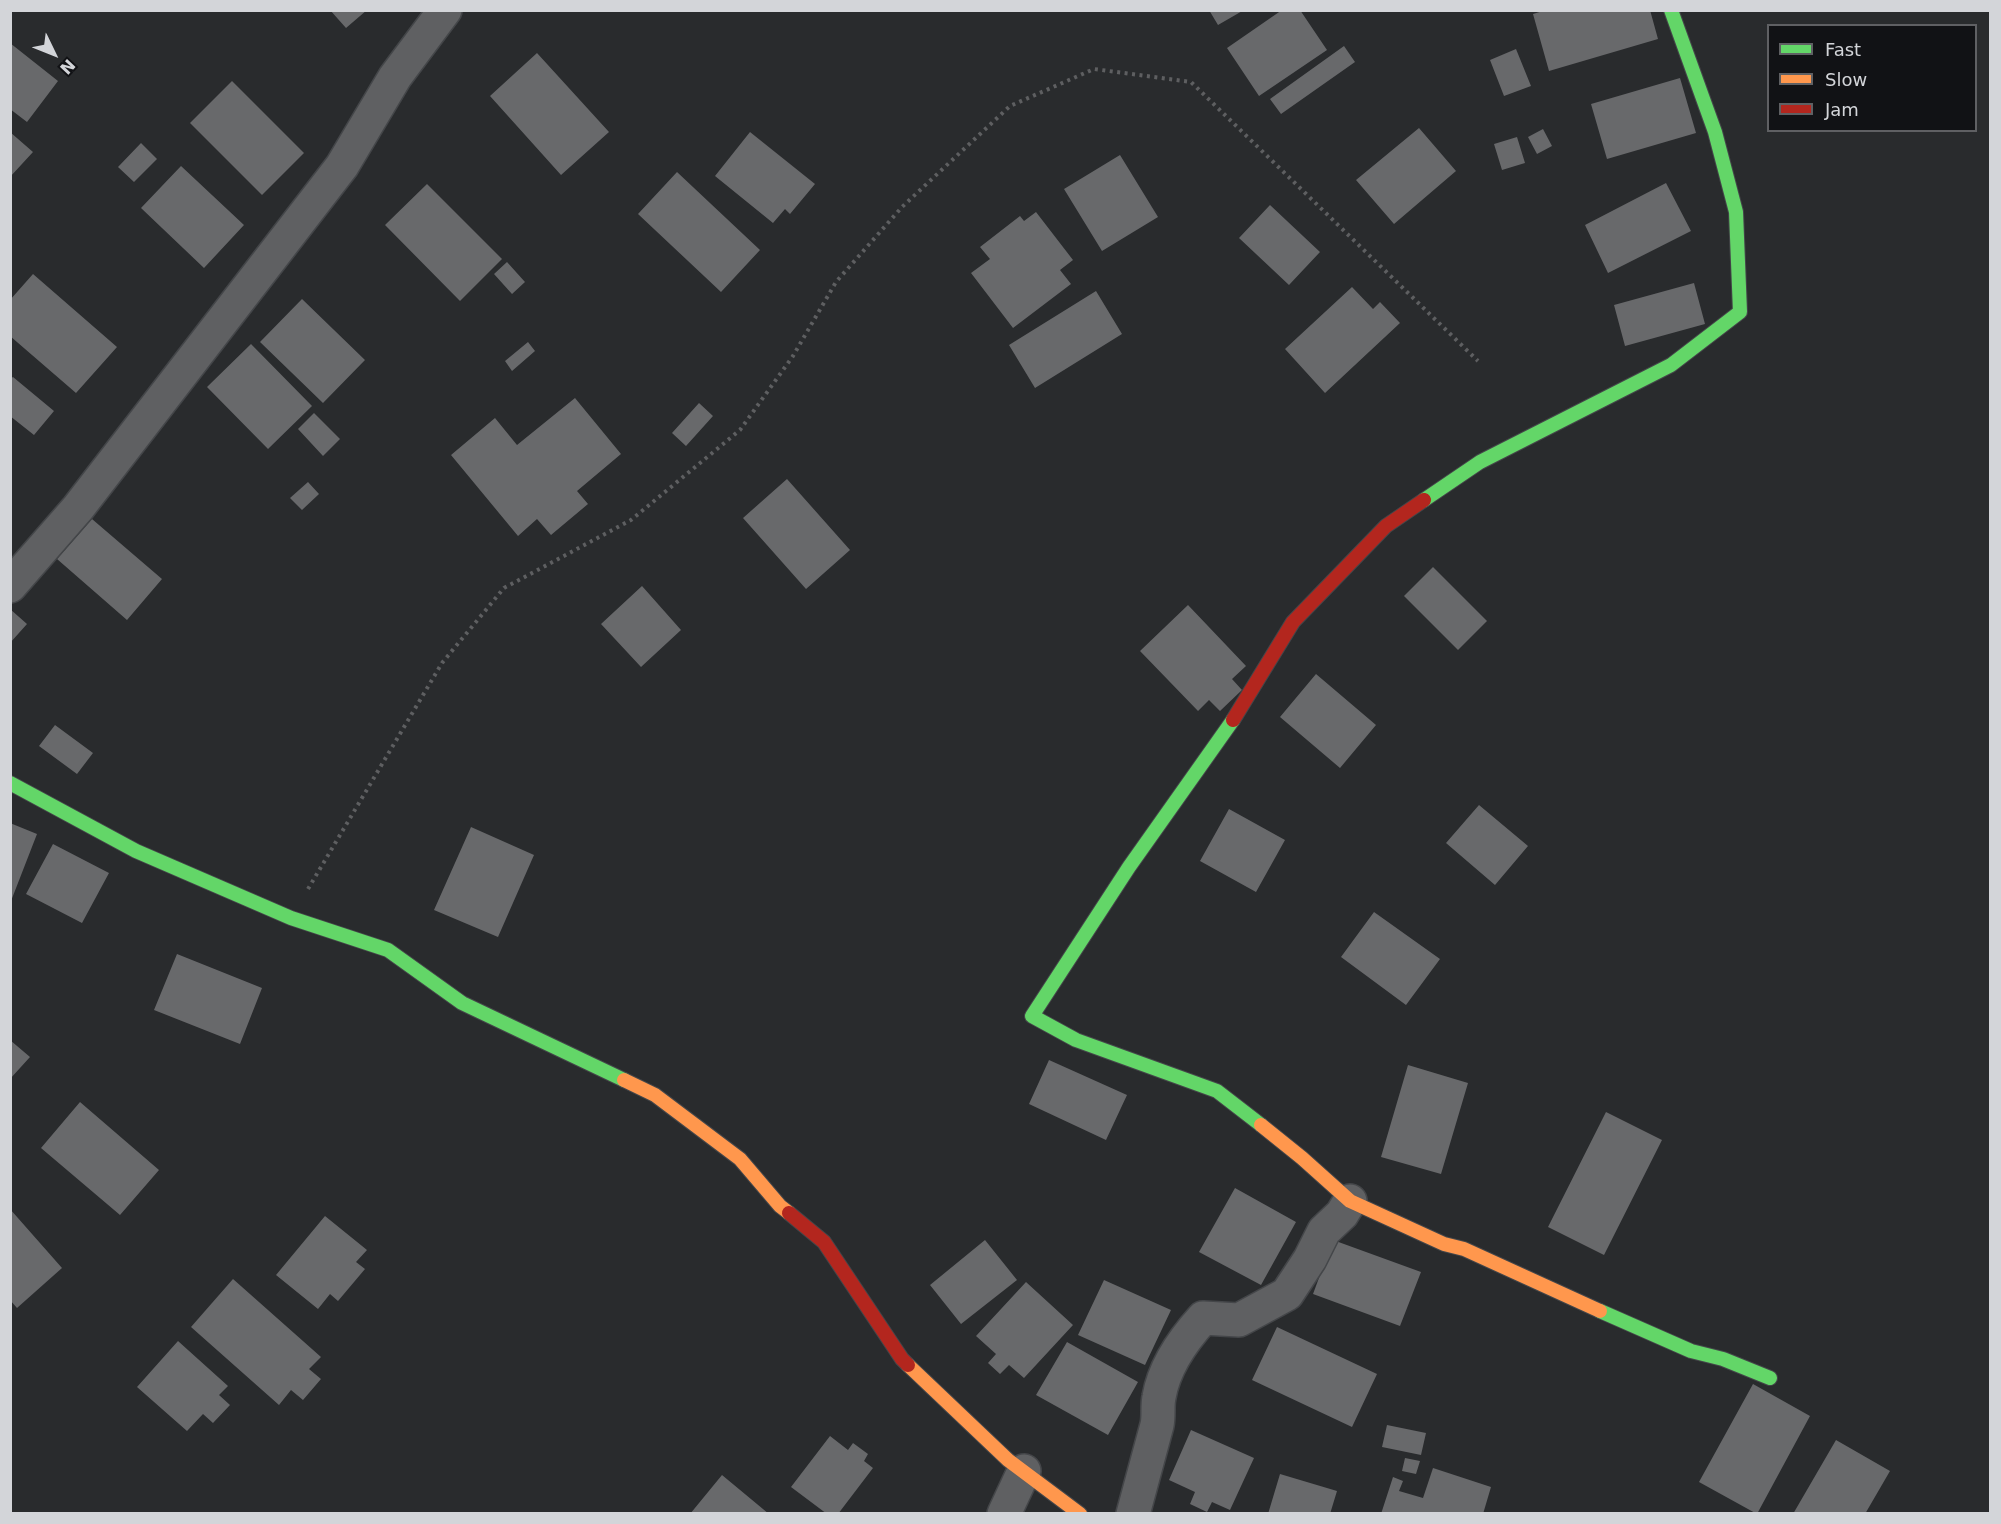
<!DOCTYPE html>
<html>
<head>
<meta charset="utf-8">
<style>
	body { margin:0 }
	#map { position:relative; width:2001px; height:1524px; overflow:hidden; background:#292b2d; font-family:"DejaVu Sans",sans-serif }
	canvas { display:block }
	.frame { position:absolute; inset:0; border:12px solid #d3d5d9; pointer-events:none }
	.legend { position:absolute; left:1767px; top:24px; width:210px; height:108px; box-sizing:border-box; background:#111215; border:2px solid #5f6063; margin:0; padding:8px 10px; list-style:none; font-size:18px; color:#d3d5d9 }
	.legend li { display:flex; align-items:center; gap:12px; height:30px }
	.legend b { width:30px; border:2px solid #5f6063 }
	.north { position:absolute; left:24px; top:24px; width:60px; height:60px; -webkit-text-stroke:4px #111215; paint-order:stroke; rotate:133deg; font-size:16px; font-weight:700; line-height:24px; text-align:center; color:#d3d5d9 }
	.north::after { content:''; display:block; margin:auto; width:21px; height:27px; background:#d3d5d9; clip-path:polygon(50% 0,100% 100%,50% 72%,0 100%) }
</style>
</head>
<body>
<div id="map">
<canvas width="2001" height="1524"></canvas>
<div class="frame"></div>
<ul class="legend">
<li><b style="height:8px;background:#63d668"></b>Fast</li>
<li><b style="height:8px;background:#ff974d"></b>Slow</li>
<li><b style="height:8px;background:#b3261e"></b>Jam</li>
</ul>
<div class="north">N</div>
</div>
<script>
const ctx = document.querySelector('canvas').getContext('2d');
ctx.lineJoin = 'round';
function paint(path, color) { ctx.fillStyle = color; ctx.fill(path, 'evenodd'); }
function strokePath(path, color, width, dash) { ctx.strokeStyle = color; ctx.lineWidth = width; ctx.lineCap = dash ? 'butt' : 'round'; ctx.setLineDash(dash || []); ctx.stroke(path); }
paint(new Path2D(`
	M330,10h37l-21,18z
	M1209,10h35l-26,15z
	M1282,10h18l27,40 -68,46 -32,-48z
	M1546,10h104l8,29 -109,32 -16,-57z
	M10,43l48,38 -31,41 -17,-13z
	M1344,46l11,16 -74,52 -11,-15z
	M1516,49l15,37 -27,10 -14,-36z
	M537,53l72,79 -48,43 -71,-79z
	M1680,78l16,55 -89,26 -16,-55z
	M232,81l72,72 -42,42 -72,-72z
	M1419,128l37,43 -62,53 -38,-44z
	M1543,129l9,17 -15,8 -9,-17z
	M10,132l23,20 -23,25z
	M750,132l65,52 -25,30 -5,-5 -12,14 -58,-47z
	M1517,137l8,26 -23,7 -8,-26z
	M141,143l16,16 -23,23 -16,-15z
	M1120,155l38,62 -56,34 -38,-62z
	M181,166l63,59 -40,43 -63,-60z
	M677,172l83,78 -39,42 -83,-78z
	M1666,183l25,48 -83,42 -23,-48z
	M427,184l75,75 -42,42 -75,-76z
	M1270,205l50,47 -31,33 -50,-47z
	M1036,212l37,48 -13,10 11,14 -58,44 -42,-55 19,-14 -10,-12 40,-31 4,5z
	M507,262l18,20 -13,12 -18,-20z
	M33,274l84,73 -41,46 -66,-57v-36z
	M1694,283l11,41 -80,22 -11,-41z
	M1352,287l21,22 7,-7 20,21 -75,70 -40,-44z
	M1096,291l26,43 -87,54 -26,-43z
	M302,299l63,61 -42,43 -63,-61z
	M528,342l7,9 -23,20 -7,-10z
	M251,344l61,62 -44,43 -61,-62z
	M13,377l41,34 -20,24 -24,-19v-37z
	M575,398l46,56 -44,37 11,13 -37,31 -14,-16 -19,17 -67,-81 44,-37 22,27z
	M699,403l14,13 -27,30 -14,-13z
	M314,413l26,26 -17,17 -25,-27z
	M787,479l63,71 -44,39 -63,-71z
	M308,482l11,12 -17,16 -12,-12z
	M92,519l70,60 -35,41 -70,-61z
	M1433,567l54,54 -29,29 -54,-54z
	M642,586l39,44 -40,37 -40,-43z
	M1188,605l58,61 -14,13 10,11 -22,21 -11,-11 -11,11 -58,-60z
	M10,609l17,15 -17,19z
	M1316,674l60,51 -36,43 -60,-51z
	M55,725l38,28 -16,21 -38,-28z
	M1479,805l49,41 -33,39 -49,-42z
	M1229,809l56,31 -29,52 -56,-31z
	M10,823l27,11 -26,67h-1z
	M471,827l63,28 -36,82 -64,-27z
	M53,844l56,29 -27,50 -56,-29z
	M1374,912l66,47 -34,46 -65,-48z
	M177,954l85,34 -22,56 -86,-34z
	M10,1040l20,17 -20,22z
	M1049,1060l78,35 -21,45 -77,-36z
	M1408,1065l60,18 -27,91 -60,-17z
	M80,1102l79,68 -39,45 -79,-67z
	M1606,1112l56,28 -58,115 -56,-28z
	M1235,1188l61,34 -35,63 -62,-33z
	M10,1209l52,59 -45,40 -7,-8z
	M325,1216l42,34 -11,12 9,7 -27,32 -8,-7 -12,15 -42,-34z
	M985,1240l32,40 -56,44 -31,-39z
	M1333,1240l88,32 -21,54 -87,-32z
	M233,1279l88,78 -12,12 12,10 -18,21 -12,-10 -12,15 -88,-78z
	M1104,1280l67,30 -26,55 -67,-30z
	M1026,1282l47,43 -49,53 -15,-13 -9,9 -12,-11 8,-9 -20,-18z
	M1277,1327l100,47 -25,53 -100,-47z
	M178,1341l50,45 -9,9 11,10 -17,18 -10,-9 -16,17 -50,-44z
	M1067,1342l71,40 -30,53 -72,-40z
	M1753,1384l57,32 -53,98 -58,-32z
	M1387,1425l39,8 -5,22 -39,-8z
	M1191,1430l63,28 -24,52 -18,-8 -5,10 -17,-8 5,-12 -26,-12z
	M830,1436l18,14 5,-7 15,11 -4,7 9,7 -35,46h-11l-36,-27z
	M1836,1440l54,31 -25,43h-72z
	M1405,1458l15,3 -4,13 -14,-3z
	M1433,1468l58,19 -8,27h-102l12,-37 10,4 -4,10 24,7z
	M1280,1474l57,17 -7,23h-62z
	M722,1475l47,39h-79z`), '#68696b');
const street = new Path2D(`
	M10,586l68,-78 264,-342 53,-89 50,-67
	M1004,1514l20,-43
	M1133,1514c8,-30 16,-60 24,-89 2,-9 0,-19 2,-28 5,-30 24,-57 44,-79l36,2 48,-26 23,-35 14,-28 18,-17 8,-13`);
const fast = new Path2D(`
	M1424,500l56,-38 191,-97 69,-53 -4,-100 -21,-80 -44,-122
	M1233,720l-104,147 -97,149 44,24 141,51 44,34
	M10,783l126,68 155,67 97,32 74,53 162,77
	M1600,1311l91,40 32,8 47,19`);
const slow = new Path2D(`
	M624,1080l31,15 85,64 40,47 9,7
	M1261,1125l41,33 48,43 94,43 20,5 136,62
	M908,1365l100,95 72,54`);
const jam = new Path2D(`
	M1233,720l60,-98 93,-96 38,-26
	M789,1213l35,29 78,117 6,6`);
strokePath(street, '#444649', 36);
strokePath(fast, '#444649', 16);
strokePath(slow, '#444649', 16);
strokePath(jam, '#444649', 16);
strokePath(new Path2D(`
	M308,889l134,-226 62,-75 127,-68 109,-90 53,-74 43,-74 66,-75 108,-101 84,-37 97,13 287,279`), '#5e5f61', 4, [3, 4.5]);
strokePath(street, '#5f6062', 33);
strokePath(fast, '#63d668', 14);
strokePath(slow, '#ff974d', 14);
strokePath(jam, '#b3261e', 14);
</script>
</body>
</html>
